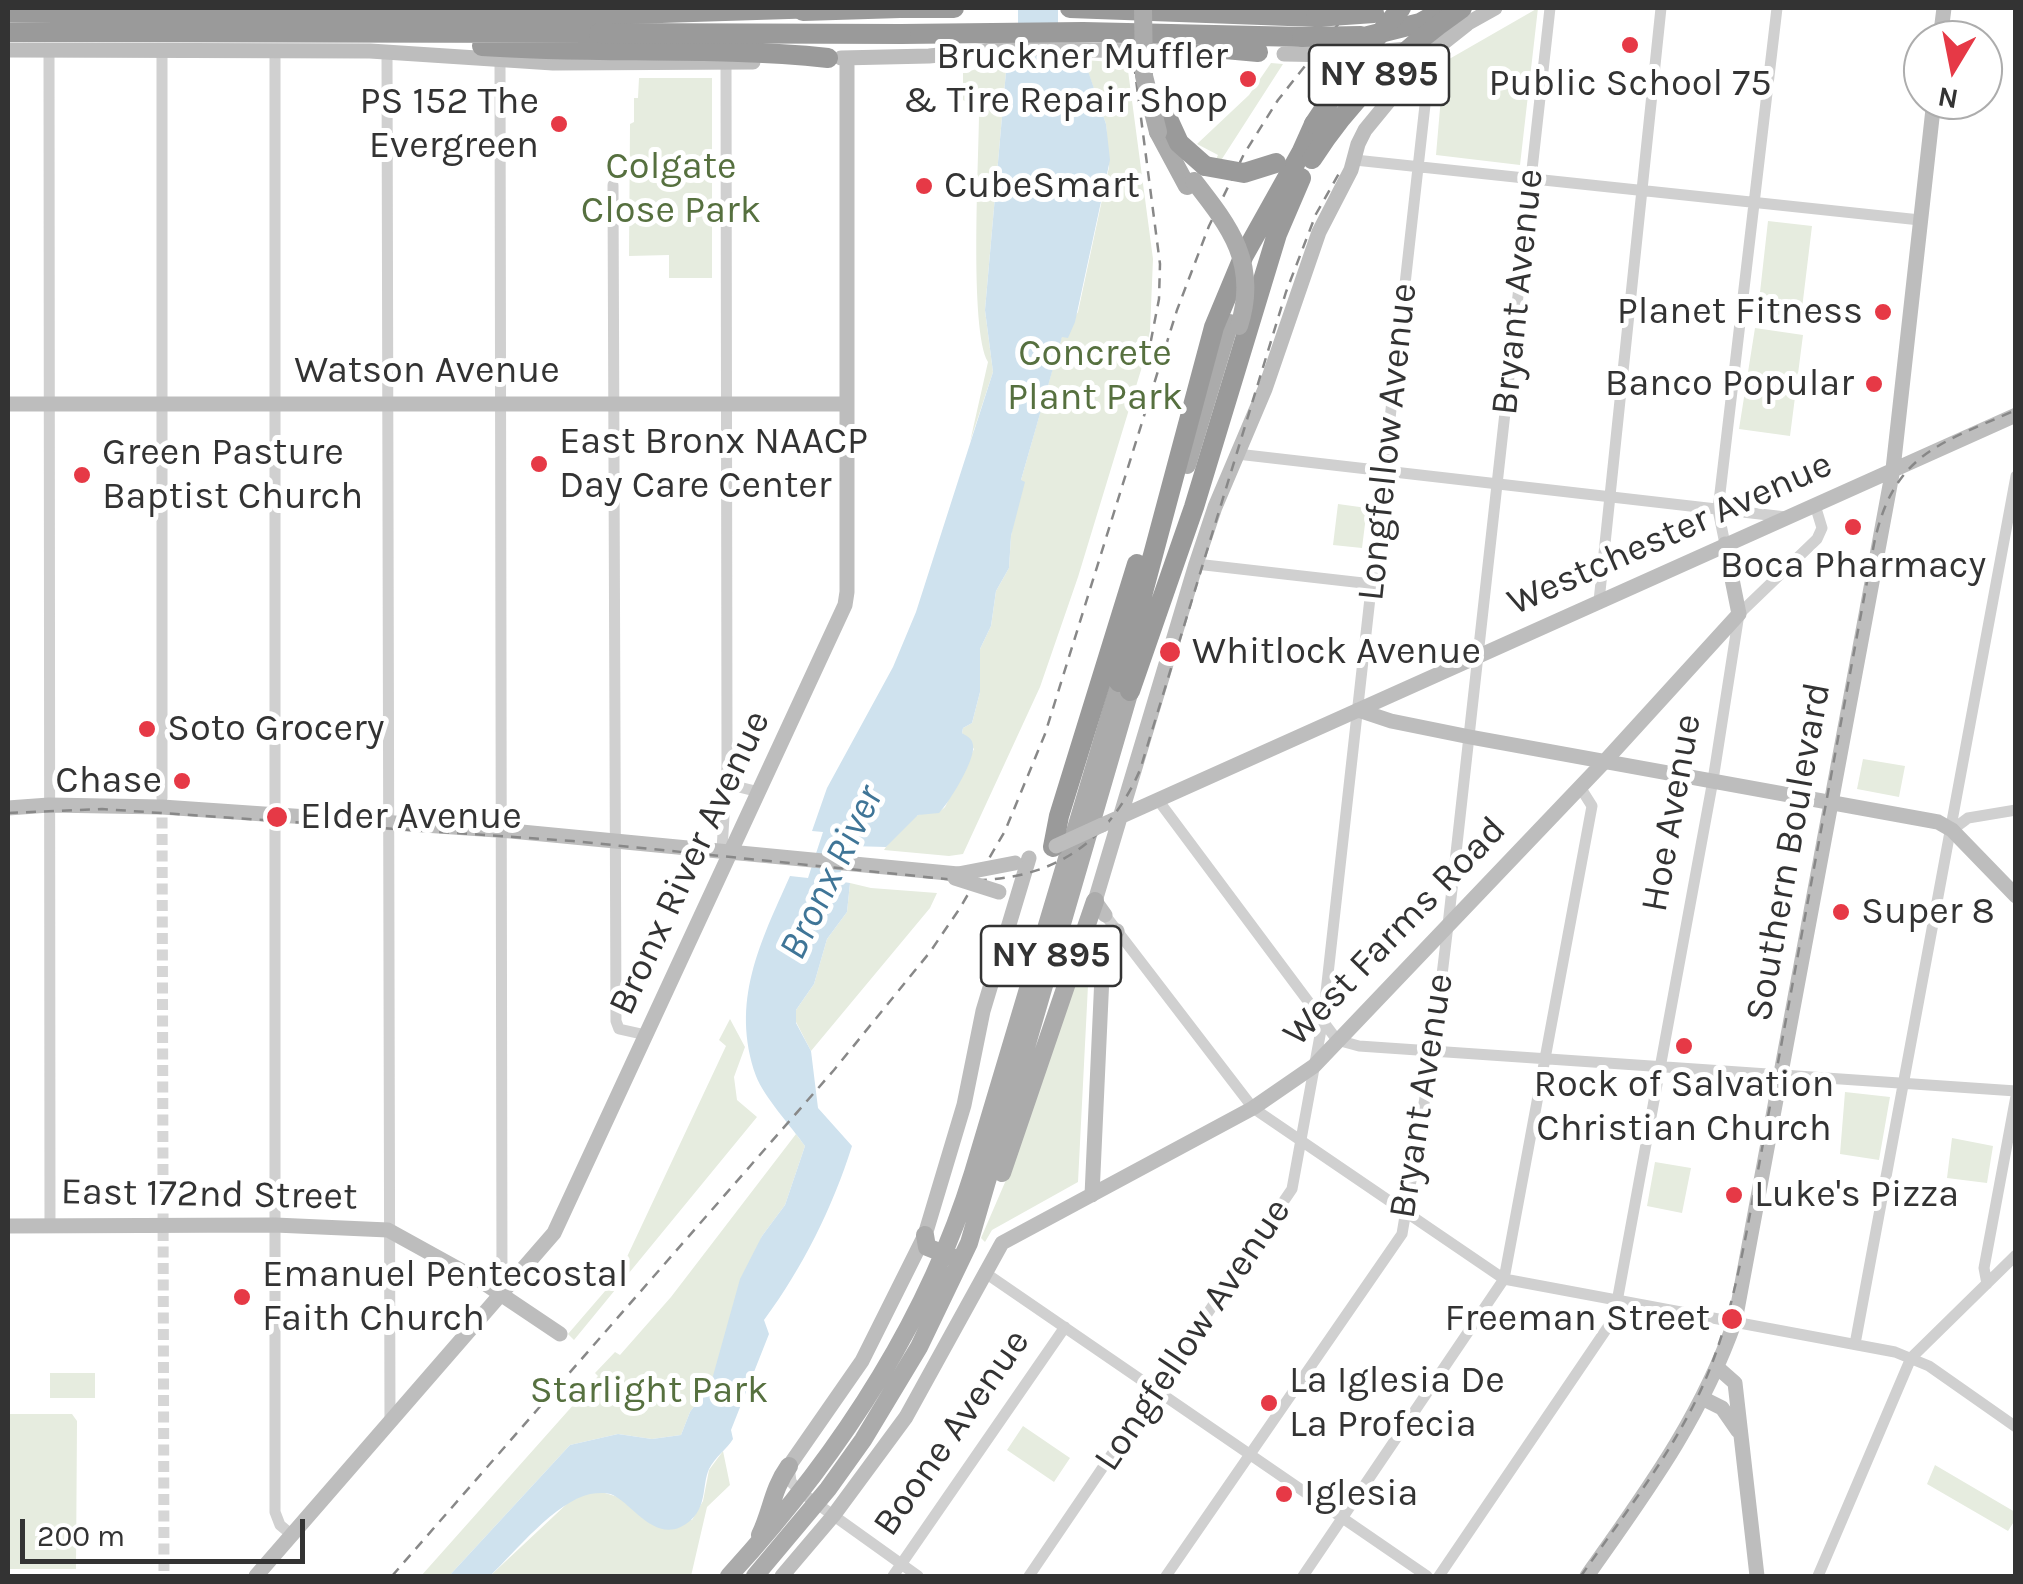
<!DOCTYPE html>
<html>
<head>
<meta charset="utf-8">
<style>
	body { margin:0 }
	#map { position:relative; width:2023px; height:1584px; overflow:hidden; background:#fff; font-family:Karla,sans-serif }
	canvas { display:block }
	.frame { position:absolute; inset:0; border:10px solid #333; pointer-events:none }
	.north { position:absolute; left:1903px; top:20px; width:100px; height:100px; box-sizing:border-box; background:#fff; border:2px solid #adadad; border-radius:50%; rotate:190deg; font-size:28px; font-weight:700; line-height:40px; text-align:center; color:#333 }
	.north::after { content:''; display:block; margin:auto; width:35px; height:45px; background:#e63946; clip-path:polygon(50% 0,100% 100%,50% 72%,0 100%) }
	.scale { position:absolute; left:20px; top:1519px; width:285px; height:45px; box-sizing:border-box; border:5px solid #333; border-top:0; padding-left:12px; font-size:30px; line-height:35px; white-space:nowrap; color:#333; -webkit-text-stroke:8px #fff; paint-order:stroke }
</style>
</head>
<body>
<div id="map">
<canvas width="2023" height="1584"></canvas>
<div class="frame"></div>
<div class="north">N</div>
<div class="scale">200 m</div>
</div>
<script>
const ctx = document.querySelector('canvas').getContext('2d');
ctx.lineJoin = 'round';
function paint(path, color) { ctx.fillStyle = color; ctx.fill(path, 'evenodd'); }
function strokePath(path, color, width, dash) { ctx.strokeStyle = color; ctx.lineWidth = width; ctx.lineCap = dash ? 'butt' : 'round'; ctx.setLineDash(dash || []); ctx.stroke(path); }
function write(font, color, halo, rows, align = 'center') {
  ctx.font = font + ' Karla,sans-serif'; ctx.lineWidth = 10; ctx.setLineDash([]); ctx.textBaseline = 'middle'; ctx.strokeStyle = halo; ctx.fillStyle = color; for (const [text, x, y, turn = 0] of rows) {
    ctx.save(); ctx.translate(x, y); ctx.rotate((+turn || 0) * Math.PI / 180); ctx.textAlign = isNaN(turn) ? turn : align; if (halo) ctx.strokeText(text, 0, 0); ctx.fillText(text, 0, 0); ctx.restore();
  }
}
paint(new Path2D(`
	M1538,8l-18,157 -84,-10 8,-93z
	M1007,60l-22,250 8,62 -23,70 18,-80c-19,-32 -9,-204 -9,-251l-16,-11v-27z
	M1084,60l43,3 26,196 -3,72 -9,39 -63,207 -38,110 -77,167 -14,2 -65,-6c8,-12 23,-32 37,-36 11,-3 15,2 24,-7l29,-58 -12,-16 1,-5 9,-5 8,-31v-43l11,-23 5,-35 13,-23 2,-32 10,-56 41,-144 16,-24 31,-145 -3,-43z
	M1271,63l12,1 -63,98 -5,-1 3,-6 -21,-11 52,-49z
	M639,78h73v200h-43v-23l-40,1 1,-132 4,-2v-24h4z
	M1768,221l44,5 -12,99 -43,-6z
	M1755,328l48,7 -13,101 -51,-7z
	M1338,504l29,4 -5,40 -29,-3z
	M1863,759l42,7 -6,31 -42,-8z
	M850,883l21,5 66,5 -7,15 -119,143 -15,-29v-12l18,-26 13,-45 20,-27z
	M1090,946l-12,236 -86,48 -7,12 -4,-4 28,-65 72,-212z
	M730,1019l15,28 -11,30 3,23 20,17 -183,223 -6,-6 50,-58 108,-230 -7,-6z
	M1845,1092l45,5 -11,63 -39,-6z
	M796,1134l9,12 -20,59 -23,31 -51,147 -21,29 -9,23 -29,4 -34,-5 -48,11 -121,131h-28l154,-173 23,-27 -3,-3 20,-21 5,3 51,-58z
	M1952,1138l41,8 -6,37 -40,-5z
	M1655,1162l36,6 -9,45 -35,-7z
	M50,1373h45v25h-45z
	M8,1414h64l5,7 -1,148h-68z
	M1023,1426l47,32 -16,24 -47,-32z
	M723,1451l7,34 -23,22 -16,69h-201l81,-76 32,-18 2,11 87,27 11,-19 6,-31z
	M1935,1465l80,47v8l-7,11 -81,-47z`), '#e6ecdf');
paint(new Path2D(`
	M1018,8h40v18l12,30h13l23,68 4,36 -35,162 -7,16 -6,-1 -41,143 4,2 -14,54 -2,32 -13,23 -5,35 -11,23v43l-8,31 -9,5 -1,5c6,4 10,5 11,12 3,14 -24,58 -34,68l-21,2 -32,32 -35,-1 -14,35 13,2 -3,29 -20,27 -13,45 -18,26v13l15,28 7,57 34,38c-20,63 -49,121 -88,174l5,14 -38,96 2,9c-6,10 -18,18 -24,30 -7,16 -2,35 -17,50 -33,31 -58,-14 -79,-24 -7,-3 -15,-2 -23,-1 -35,8 -74,57 -100,82h-41l121,-131 48,-11 34,5 29,-4 9,-23 21,-29 29,-104 22,-43 23,-31 20,-59c-14,-20 -41,-49 -49,-70 -26,-74 4,-133 34,-200l18,2 15,-46 -11,-1 15,-43 66,-121 23,-55 77,-240 -8,-62 22,-250 20,-4v-31l-9,-1z`), '#cfe2ee');
strokePath(new Path2D(`
	M162,801l2,775`), '#d6d6d6', 11, [11, 5.5]);
strokePath(new Path2D(`
	M49,50l1,1176
	M275,51v1461l5,13 12,10
	M387,51l3,1371
	M500,59l2,1235
	M1355,160l565,60
	M613,185l3,836 3,8 27,6
	M1237,454l549,63
	M1725,544l-7,-34 59,-502
	M1196,564l176,20
	M1599,601l62,-593
	M727,784l32,8
	M162,798v-748
	M1158,800l179,240 22,6 657,45
	M1952,830l16,-12 48,-8
	M722,850l5,-84 -1,-704
	M1105,915l148,193 251,171 391,73 34,14 87,61
	M984,1272l443,304
	M1987,1284l-3,-16 32,-172
	M1855,1344l161,-868
	M789,1466l2,16 11,11 116,83
	M893,1576l172,-249
	M1029,1576l263,-387 31,-170 103,-923 -11,-11 -14,1
	M1166,1576l236,-342 31,-184 15,-125 102,-917
	M1303,1576l201,-297 88,-473 -12,-19
	M1439,1576l175,-258 99,-538 26,-166 78,-75 5,-11 -7,-23
	M1818,1576l93,-218 105,-103`), '#d0d0d0', 11);
strokePath(new Path2D(`
	M1461,27l34,-19
	M1940,40l4,-32
	M8,50l362,1 183,12 200,-1
	M1337,55l71,-6
	M841,58l88,-2 84,-8 199,5
	M8,404h839
	M1358,710l33,11 79,16 468,85 14,8 64,66
	M8,808l41,-3 113,2 349,24 447,43
	M1102,825l914,-410
	M1105,915l-10,-14 101,-337 19,-57 50,-118 54,-157 32,-62 7,-26 7,-14 59,-72 43,-34
	M1092,1195l11,-241 14,-23
	M8,1226l267,-1 113,5 96,53 76,51
	M1718,1368l17,15 22,193
	M1704,1399l18,9 16,23
	M789,1466l73,-105 63,-126 39,-130 19,-94 46,-153
	M256,1576l298,-343 291,-628 2,-13v-534
	M782,1576l51,-60 73,-99 96,-174 251,-135 61,-42 291,-305 134,-147 -14,-70
	M1587,1576c59,-84 113,-156 148,-255l158,-852 41,-369`), '#bdbdbd', 15);
strokePath(new Path2D(`
	M1158,132l29,54
	M1187,465l43,-142
	M1002,1173l93,-272
	M925,1235l2,12 25,10
	M760,1535c12,-25 12,-45 29,-69
	M729,1576c107,-117 197,-251 244,-403l150,-502
	M755,1576l73,-87 35,-49 56,-93 50,-104 164,-563`), '#ababab', 18);
strokePath(new Path2D(`
	M900,8h54
	M1070,8l246,9
	M8,12l590,3 222,-7
	M8,32l591,1
	M901,34l182,-2 219,5
	M1368,36l52,-13 27,-15
	M482,46c116,8 231,0 346,12
	M1203,47l55,5
	M1158,97l21,46 26,23
	M1119,682l95,-355 30,-72 57,-102 13,-29
	M1130,691l64,-184 83,-273 24,-56
	M1053,847l6,-31 78,-252`), '#9a9a9a', 20);
strokePath(new Path2D(`
	M1134,64l26,200 -1,35 -13,67
	M8,813l94,-4 471,32 383,39c87,4 149,-30 184,-110l146,-478 30,-78 25,-44
	M392,1576l442,-506 96,-118 30,-44 45,-77 40,-97 132,-424 32,-84 35,-72 34,-54 73,-92
	M1581,1576c41,-59 87,-117 118,-182 25,-53 37,-108 48,-164l127,-686c19,-90 65,-100 142,-134`), '#888', 2.5, [10, 8]);
strokePath(new Path2D(`
	M1284,54l53,1
	M1056,846l46,-21
	M958,874l57,-11
	M955,878l44,14`), '#bdbdbd', 15);
strokePath(new Path2D(`
	M1143,8l1,68 14,56
	M1194,181c36,46 65,83 45,145`), '#ababab', 18);
strokePath(new Path2D(`
	M803,11l97,-3
	M1316,17l58,-4
	M599,33l302,1
	M1302,37l59,-1
	M1314,124l36,-54 51,-62
	M1312,159c39,-62 91,-110 150,-151
	M1205,166l39,7 32,-10`), '#9a9a9a', 20);
for (const [x, y, r, color] of [
	[1630,45,10,"#e63946"],
	[1248,79,10,"#e63946"],
	[559,124,10,"#e63946"],
	[924,186,10,"#e63946"],
	[1883,312,10,"#e63946"],
	[1874,384,10,"#e63946"],
	[539,464,10,"#e63946"],
	[82,475,10,"#e63946"],
	[1853,527,10,"#e63946"],
	[1170,652,12,"#e63946"],
	[147,729,10,"#e63946"],
	[182,781,10,"#e63946"],
	[277,817,12,"#e63946"],
	[1841,912,10,"#e63946"],
	[1684,1046,10,"#e63946"],
	[1734,1195,10,"#e63946"],
	[242,1297,10,"#e63946"],
	[1732,1319,12,"#e63946"],
	[1269,1403,10,"#e63946"],
	[1284,1494,10,"#e63946"]
]) { const dot = new Path2D(); dot.arc(x, y, r, 0, 2 * Math.PI); ctx.fillStyle = color; ctx.fill(dot); strokePath(dot, '#fff', 4); }
for (const [x, y, w] of [
	[1379,75,140],
	[1051,956,140]
]) { const box = new Path2D(); box.roundRect(x - w / 2, y - 30, w, 60, 8); ctx.fillStyle = '#fff'; ctx.fill(box); strokePath(box, '#333', 2.5); }
write('bold 35px', '#333', null, [
	["NY 895",1379,75],
	["NY 895",1051,956]
]);
write('38px', '#333', '#fff', [
	["Bruckner Muffler",1228,57,"right"],
	["& Tire Repair Shop",1228,101,"right"],
	["Public School 75",1630,84,"center"],
	["PS 152 The",539,102,"right"],
	["Evergreen",539,146,"right"],
	["CubeSmart",944,186],
	["Planet Fitness",1863,312,"right"],
	["Banco Popular",1854,384,"right"],
	["East Bronx NAACP",559,442],
	["Day Care Center",559,486],
	["Green Pasture",102,453],
	["Baptist Church",102,497],
	["Boca Pharmacy",1853,566,"center"],
	["Whitlock Avenue",1192,652],
	["Soto Grocery",167,729],
	["Chase",162,781,"right"],
	["Elder Avenue",300,817],
	["Super 8",1861,912],
	["Rock of Salvation",1684,1085,"center"],
	["Christian Church",1684,1129,"center"],
	["Luke's Pizza",1754,1195],
	["Emanuel Pentecostal",262,1275],
	["Faith Church",262,1319],
	["Freeman Street",1710,1319,"right"],
	["La Iglesia De",1289,1381],
	["La Profecia",1289,1425],
	["Iglesia",1304,1494]
], 'left');
write('38px', '#56703f', '#fff', [
	["Colgate",671,167],
	["Close Park",671,211],
	["Concrete",1095,354],
	["Plant Park",1095,398],
	["Starlight Park",649,1391]
]);
write('38px', '#333', '#fff', [
	["Bryant Avenue",1518,292,-84],
	["Watson Avenue",427,371],
	["Longfellow Avenue",1388,442,-84],
	["Westchester Avenue",1670,534,-24],
	["Hoe Avenue",1672,813,-80],
	["Southern Boulevard",1789,852,-80],
	["Bronx River Avenue",690,863,-65],
	["West Farms Road",1395,932,-46],
	["Bryant Avenue",1422,1096,-81],
	["East 172nd Street",209,1195,1],
	["Longfellow Avenue",1193,1335,-56],
	["Boone Avenue",952,1433,-55]
]);
write('italic 40px', '#3f7597', '#fff', [
	["Bronx River",832,873,-64]
]);
</script>
</body>
</html>
